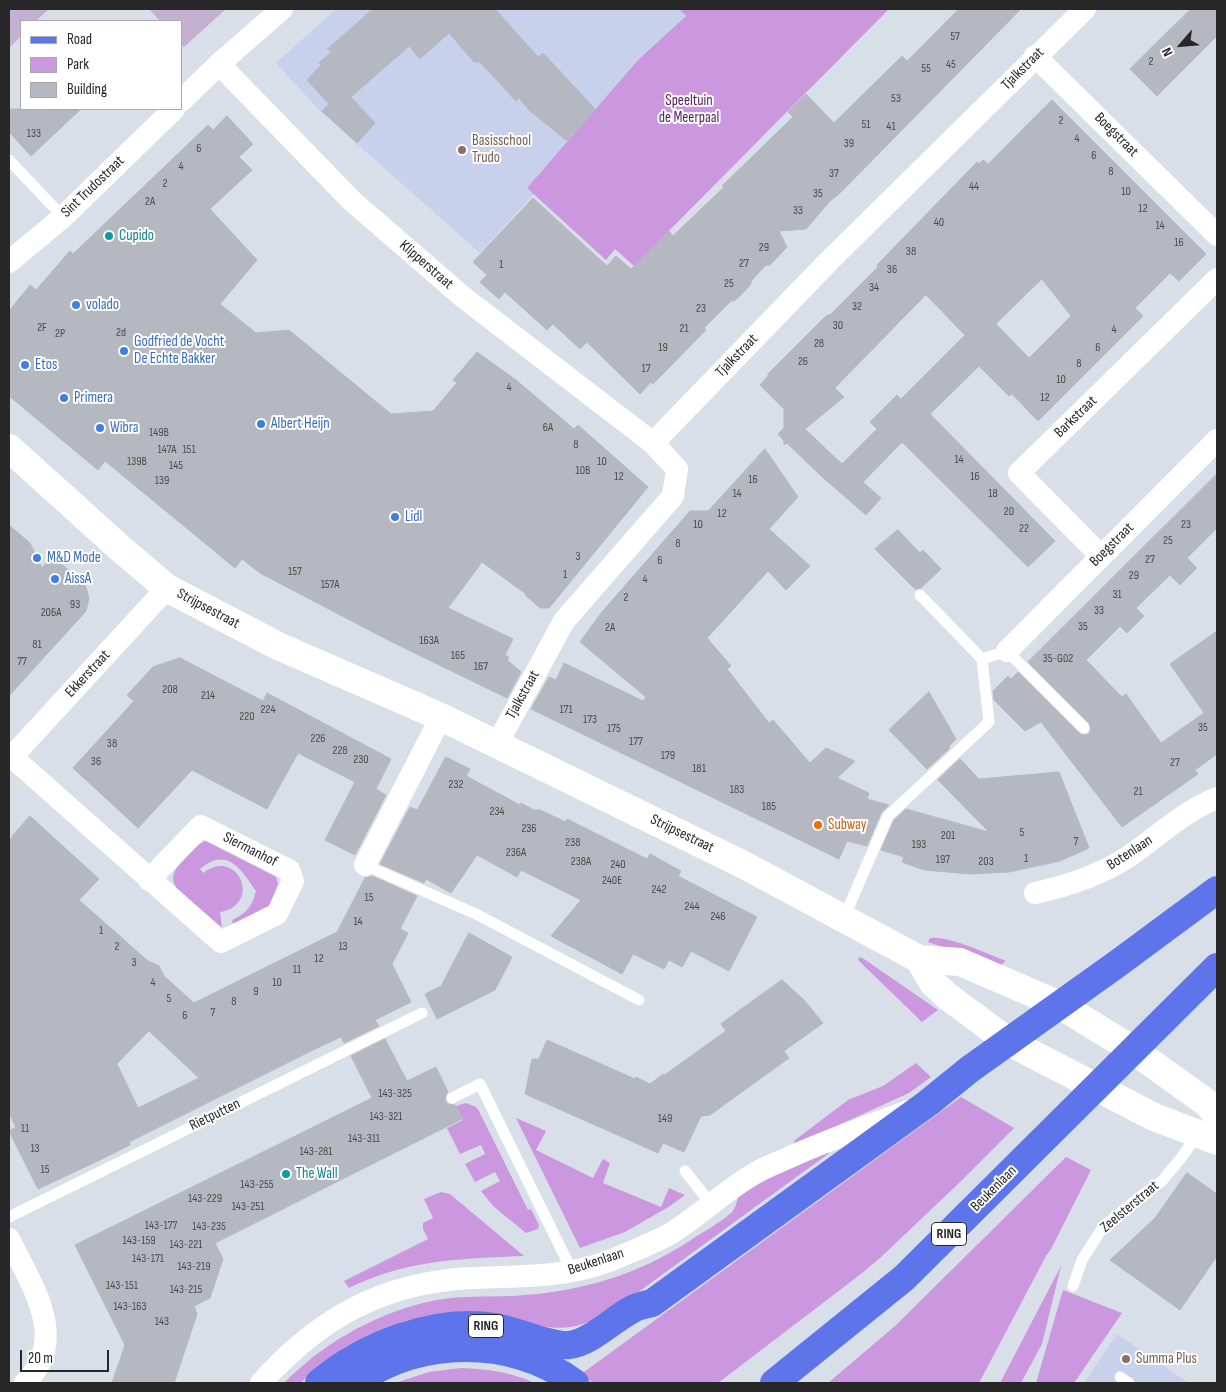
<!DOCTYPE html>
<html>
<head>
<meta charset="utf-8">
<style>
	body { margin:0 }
	#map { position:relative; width:1226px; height:1392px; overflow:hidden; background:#d9dfe9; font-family:"Sofia Sans Condensed",sans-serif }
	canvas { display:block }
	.frame { position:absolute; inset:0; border:10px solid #272727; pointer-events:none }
	.legend { position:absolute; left:20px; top:20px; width:162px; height:90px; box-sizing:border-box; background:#fff; border:1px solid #a9a9a9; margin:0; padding:6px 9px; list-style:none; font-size:15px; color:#272727 }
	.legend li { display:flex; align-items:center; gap:10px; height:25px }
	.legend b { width:25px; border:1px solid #a9a9a9 }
	.north { position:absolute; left:1156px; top:20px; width:50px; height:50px; -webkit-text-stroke:4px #fff; paint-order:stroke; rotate:243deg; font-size:14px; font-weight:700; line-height:20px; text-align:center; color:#272727 }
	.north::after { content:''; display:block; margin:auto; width:18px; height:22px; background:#272727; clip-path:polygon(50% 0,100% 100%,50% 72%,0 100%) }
	.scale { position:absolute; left:20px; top:1350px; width:89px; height:22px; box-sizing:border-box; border:2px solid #272727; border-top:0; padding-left:6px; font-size:15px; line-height:18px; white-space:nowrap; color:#272727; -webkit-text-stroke:4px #fff; paint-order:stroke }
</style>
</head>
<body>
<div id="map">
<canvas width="1226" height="1392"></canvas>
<div class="frame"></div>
<ul class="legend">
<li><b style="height:6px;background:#5d74ea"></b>Road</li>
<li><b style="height:14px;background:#cb97de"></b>Park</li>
<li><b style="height:14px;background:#b6b8c1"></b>Building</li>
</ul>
<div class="north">N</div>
<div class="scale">20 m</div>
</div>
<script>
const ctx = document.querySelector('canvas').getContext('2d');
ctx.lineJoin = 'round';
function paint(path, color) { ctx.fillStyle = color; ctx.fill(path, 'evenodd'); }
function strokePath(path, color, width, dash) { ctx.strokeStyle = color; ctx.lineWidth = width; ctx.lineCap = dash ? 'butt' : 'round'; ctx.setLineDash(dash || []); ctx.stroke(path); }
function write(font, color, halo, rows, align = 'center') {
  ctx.font = font + ' "Sofia Sans Condensed",sans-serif'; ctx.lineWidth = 4; ctx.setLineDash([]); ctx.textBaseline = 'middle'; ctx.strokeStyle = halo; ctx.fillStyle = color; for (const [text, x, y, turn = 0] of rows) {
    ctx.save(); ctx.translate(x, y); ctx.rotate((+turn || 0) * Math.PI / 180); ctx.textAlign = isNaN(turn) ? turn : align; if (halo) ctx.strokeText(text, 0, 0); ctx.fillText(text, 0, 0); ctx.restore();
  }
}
paint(new Path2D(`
	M336,9h343l7,7 -48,44 -111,128 7,6 -54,59 -159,-141 -45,-49z
	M1117,1334l72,49h-105z`), '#c8d1eb');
paint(new Path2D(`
	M679,9h210l-255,257 -19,-17 -9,11 -79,-72 111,-128 48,-44z
	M206,841l70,36 2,7 -9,23 -36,17 -1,-4c14,-6 21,-15 24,-29 -15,-22 -29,-45 -56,-22l3,4c35,-27 60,32 17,39l2,16 -45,-39c-3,-5 -5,-9 -3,-15 2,-9 23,-31 32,-33z
	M930,938c20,-2 57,16 76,23l-7,5 -71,-24z
	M860,957l4,2 74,51 -16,12 -63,-61 -1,-2z
	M916,1063l15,14 -22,16 -112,51 -3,-1 1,-3 53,-40 35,-14z
	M961,1097l53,31 -57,57 -77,73 -23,19 -139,106h-125l-8,-6 -1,-5z
	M466,1103l10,4 3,4 49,99 3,-1 8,16 -1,4 -12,4 -33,-27 -12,-15 19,-10 -5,-9 -20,10 -10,-18 20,-10 -4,-9 -21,9 -13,-26 16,-8 -7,-14z
	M516,1118l30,13 -10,19 57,28 10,-19 7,4 -7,20 58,24 8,-19 16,7 -15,11 -45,26 -45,16z
	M825,1149l4,4 -1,1 -217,158c-26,13 -42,19 -71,14l-120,-8 -14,3 -35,13 -27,14 -35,26 -8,9h-17c39,-39 85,-66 139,-80 29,-8 60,-6 90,-7 66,-4 123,-20 178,-56 10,-7 38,-22 43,-31 3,-5 4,-13 6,-18z
	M1066,1157l25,13 -40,79 -5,7 -67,127h-151l67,-57z
	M441,1192l9,2 74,62c-49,2 -97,3 -144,19 -10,4 -22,8 -31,13l-5,-7 84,-42 -5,-10v-6l10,-5 -9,-19z
	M1061,1266l-19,78 -21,39h-21z
	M1063,1290l59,23 -48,70h-38z
	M461,1368c26,1 50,4 74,15h-140l34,-11z`), '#cb97de');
paint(new Path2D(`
	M9,9h40l-13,12h-15v15l-12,12z
	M149,9h77l-42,38 -3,-3v-23h-21z`), '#c4b1d2');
const building = new Path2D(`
	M373,9h122l43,48 5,-4 52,56 -28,32 -38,-31 -10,-12 -3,3 -36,-39h-6l-25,-29 -29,26 -11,-13 -58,51 24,26 -18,20 -35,-32 7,-7 -22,-24 14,-15 -2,-2 12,-11 -3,-3z
	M959,9h62l-181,184 -10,8 -24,28 -27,2 8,16 -17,18h-4l-15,16v3l-10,11 -7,6h-3l-27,27 2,2 -53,54 -2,-2 -11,12 -53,-52 -7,7 -27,-25 -6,6 -42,-38 -6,7 -19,-17 7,-7 -14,-13 60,-64 74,68 9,-10 15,13 38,-38 4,5 51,-49 -2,-1 71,-69 -5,-5 18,-18 28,29 68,-67 5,5z
	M1191,9h26v27l-60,60 -27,-27z
	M1052,100l154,154 -27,27 -9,-8 -35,35 8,8 -105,105 -26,-27 -3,2 -30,-30 -49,48 125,127 -27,26 -126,-125 -39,40 18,16 -15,17 -47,-41 -32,-31 -3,2v-4l-6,-7 6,-6v-19l-24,-24 8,-9v-2l59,-59h3l48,-48 -1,-2 100,-103 2,2 4,-4 5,4zM1042,279l29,37 -42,42 -33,-34zM926,295l39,40 -64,64 -4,-4 -27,27 7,7 -35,35 -37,-35 39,-32 -9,-9z
	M9,109h72l-50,47 -22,-24z
	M227,116l26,28 -14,13 13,13 -42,39 47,51 -37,44 36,29 33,-3 102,84 42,-3 24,-28 -4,-3 24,-28 39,28 58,49 4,-4 70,62 -99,121h-9l-15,-13 1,-1 -44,-32 -34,46 65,31 -8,16 4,2 -2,3 14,12 -14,26 -117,-57 -130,-68 -18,-14 -7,9 -130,-107 -7,9 -89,-74v-85l21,-26 6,5 34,-39 3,3 135,-129 5,5z
	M765,449l33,48 -29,32 41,37 -24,24 -18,-19 -61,67 24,28 -4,3 42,54 4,-3 37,43 16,-15 29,13 -18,17 32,15 -2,6 22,6 -8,8 -14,33 -20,-5 -8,18 -308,-150 18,-32 7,3 8,-17 79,38 3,-4 -66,-55 21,-29 89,-102h18z
	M1217,474v54l-30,30 10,10 -17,17 -10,-10 -34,33 8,8 -17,17 -7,-7 -34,34 36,37 4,-3 35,49 43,-30 -34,-49 47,-33v123l-22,16 3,4 -76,53 -81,-105 -16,9 -31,-31 -1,-9 15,-15 3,3 7,-7 61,61 4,2 6,-1 2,-5 -2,-6 -61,-61z
	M9,525l21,18 12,25 10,-12 33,28 4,14 -3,13 -77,85z
	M898,530l22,23 3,-3 18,19 -20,19 -6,1 -40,-40z
	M180,658l83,43 4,-8 124,66 -15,30 10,6 -31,60 -30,-15 30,-58 -57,-29 -31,56 -75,-39 -54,58 -65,-60 61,-67 -7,-6 26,-28z
	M929,692l27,47 -8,8 2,1 -23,21 -38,-39z
	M446,757l24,12 -4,7 54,29 1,-2 13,7h6l26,12 1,-3 80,40 3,-5 31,17 -3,5 79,41 -28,54 -38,-20 -9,16 -13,-7 -5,9 -31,-15 -11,20 -71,-38 30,-36 -60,-30 -4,7 -40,-22 -26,38 -25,-14 -2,4 -44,-19 30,-57 7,3z
	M960,759l19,20 80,-7 30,76 -29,13 -51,11 -39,2 -46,-4 -22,-8 2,-5 -23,-7 13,-30 12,-11 83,23 -51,-52z
	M30,816l69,63 -20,21 69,61 11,5 5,10 30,27 143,-71 28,-54 7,-2 45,20 -17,33 8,4 -16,31 19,38 -36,18 4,6 -35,17 -3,-6 -26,12 -186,93 1,3 -30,15 -62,29 -29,-58 7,-4 -7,-14v-270l4,-8zM149,1031l50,47 -61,30 -21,-44z
	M469,933l43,24 -17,33 -58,29 -12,-25 16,-8z
	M782,980l22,20 19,23 -39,28 5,7 -79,57 -9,1 -17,36 -21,-9 -5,10 -133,-59 7,-35h7l8,-19 88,39 1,-2 14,7 13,-10v2l63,-45 -5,-7z
	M385,1039l22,42 29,-14 12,25 -3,5 1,5 2,2 7,1 7,14 -247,124 8,16 -13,39 -16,8 3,8 -23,69h-62l13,-38 -50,-100 297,-147 -21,-42z
	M1187,1173l30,21v62l-37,54 -70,-50 45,-42z`);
paint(building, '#b6b8c1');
strokePath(building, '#b3b8c4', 1);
strokePath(new Path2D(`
	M9,160l54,57
	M920,595l62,64 25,-8 77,77
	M365,865l113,50 161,85
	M843,920l45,-104 101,-94 -7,-63
	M452,1098l28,-14 92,187
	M685,1171l26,33
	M9,1217l413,-204
	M1073,1286l9,-26 21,-33 38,-31 21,-15 19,-23 17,-24
	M1120,1377l9,6`), '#fff', 11);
strokePath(new Path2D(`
	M1035,56l182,179
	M219,64l133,137 111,96 190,146
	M181,101l38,-37 63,-55
	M9,262l54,-45 111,-108
	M1101,556l-82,-83 198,-194
	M1007,651l210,-211
	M497,744l67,-123 109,-125 4,-27 -24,-26 177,-183 255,-251
	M12,757l209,185 56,-28 16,-33 -4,-11 -88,-44 -52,54
	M9,760l158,-172
	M365,865l76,-148
	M1035,893c33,-7 65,-18 93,-36 29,-20 56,-46 89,-59
	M9,1239c22,45 61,100 16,144
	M261,1383c58,-65 121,-100 209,-105 47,-2 95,0 139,-17 19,-8 40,-16 59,-26 29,-17 56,-44 86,-61 11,-7 23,-11 34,-16 39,-18 80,-32 120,-47`), '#fff', 22);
strokePath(new Path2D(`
	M9,448l112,101 46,39 111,58 163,71 301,147 177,95 41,3 100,43 73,45 74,53 10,12
	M919,959l14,24 14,13 62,46 145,75 63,24`), '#fff', 28);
strokePath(new Path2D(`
	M319,1383c45,-38 116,-66 176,-56 19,3 58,20 74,18 21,-2 43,-25 62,-35 6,-4 14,-5 21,-7l276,-200 42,-34 147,-105 100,-74
	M355,1383c65,-46 155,-47 220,0
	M774,1383l130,-105 313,-311`), '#5d74ea', 28);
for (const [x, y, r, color] of [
	[462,150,5,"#8d6e63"],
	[109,236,5,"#0f9aa8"],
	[76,305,5,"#3f7fe0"],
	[124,351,5,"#3f7fe0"],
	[25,365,5,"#3f7fe0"],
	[64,398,5,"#3f7fe0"],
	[261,424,5,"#3f7fe0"],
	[100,428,5,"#3f7fe0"],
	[395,517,5,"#3f7fe0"],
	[37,558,5,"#3f7fe0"],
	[55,579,5,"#3f7fe0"],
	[818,825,5,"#e8710a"],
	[286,1174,5,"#0f9aa8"],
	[1126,1359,5,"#8d6e63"]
]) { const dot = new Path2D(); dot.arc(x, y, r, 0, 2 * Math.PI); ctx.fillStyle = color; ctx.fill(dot); strokePath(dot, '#fff', 2); }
write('12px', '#4b4b4e', null, [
	["57",955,37],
	["2",1151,62],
	["45",951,65],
	["55",926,69],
	["53",896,99],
	["2",1061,121],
	["51",866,125],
	["41",891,127],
	["133",34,134],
	["4",1077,139],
	["39",849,144],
	["6",199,149],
	["6",1094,156],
	["4",181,167],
	["8",1111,172],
	["37",834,174],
	["2",165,184],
	["44",974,187],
	["10",1126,192],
	["35",818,194],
	["2A",150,202],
	["12",1143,209],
	["33",798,211],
	["40",939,223],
	["14",1160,226],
	["16",1179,243],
	["29",764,248],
	["38",911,252],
	["27",744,264],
	["1",501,265],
	["36",892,270],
	["25",729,284],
	["34",874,288],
	["32",857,307],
	["23",701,309],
	["30",838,326],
	["2F",42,328],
	["21",684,329],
	["4",1114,330],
	["2d",121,333],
	["2P",60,334],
	["28",819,344],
	["19",663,348],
	["6",1098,348],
	["26",803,362],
	["8",1079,364],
	["17",646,369],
	["10",1061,380],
	["4",509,388],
	["12",1045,398],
	["6A",548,428],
	["149B",159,433],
	["8",576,445],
	["147A",167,450],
	["151",189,450],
	["14",959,460],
	["139B",137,462],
	["10",602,462],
	["145",176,466],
	["10B",583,471],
	["12",619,477],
	["16",975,477],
	["16",753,480],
	["139",162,481],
	["14",737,494],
	["18",993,494],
	["20",1009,512],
	["12",722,514],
	["10",698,525],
	["23",1186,525],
	["22",1024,529],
	["25",1168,541],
	["8",678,544],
	["3",578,557],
	["27",1150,560],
	["6",660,561],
	["157",295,572],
	["1",565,575],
	["29",1134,576],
	["4",645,580],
	["157A",330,585],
	["31",1117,595],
	["2",626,598],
	["93",75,605],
	["33",1099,611],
	["206A",51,613],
	["35",1083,627],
	["2A",610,628],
	["163A",429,641],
	["81",37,645],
	["165",458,656],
	["35-G02",1058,659],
	["77",22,662],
	["167",481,667],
	["208",170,690],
	["214",208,696],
	["224",268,710],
	["171",566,710],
	["220",247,717],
	["173",590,720],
	["35",1203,728],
	["175",614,729],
	["226",318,739],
	["177",636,742],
	["38",112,744],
	["228",340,751],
	["179",668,756],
	["230",361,760],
	["36",96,762],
	["27",1175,763],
	["181",699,769],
	["232",456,785],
	["183",737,790],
	["21",1138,792],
	["185",769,807],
	["234",497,812],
	["236",529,829],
	["5",1022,833],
	["201",948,836],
	["7",1076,842],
	["238",573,843],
	["193",919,845],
	["236A",516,853],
	["1",1026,859],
	["197",943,860],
	["238A",581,862],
	["203",986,862],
	["240",618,865],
	["240E",612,881],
	["242",659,890],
	["15",369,898],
	["244",692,907],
	["246",718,917],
	["14",358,922],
	["1",101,931],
	["2",117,947],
	["13",343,947],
	["12",319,959],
	["3",134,963],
	["11",297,970],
	["4",153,983],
	["10",277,983],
	["9",256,992],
	["5",169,999],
	["8",234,1002],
	["7",213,1013],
	["6",185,1016],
	["143-325",395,1094],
	["143-321",386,1117],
	["149",665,1119],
	["11",25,1129],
	["143-311",364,1139],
	["13",35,1149],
	["143-281",316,1152],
	["15",45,1170],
	["143-255",257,1185],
	["143-229",205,1199],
	["143-251",248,1207],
	["143-177",161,1226],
	["143-235",209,1227],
	["143-159",139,1241],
	["143-221",186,1245],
	["143-171",148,1259],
	["143-219",194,1267],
	["143-151",122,1286],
	["143-215",186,1290],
	["143-163",130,1307],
	["143",162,1322]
]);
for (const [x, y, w] of [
	[949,1234,35],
	[486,1326,35]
]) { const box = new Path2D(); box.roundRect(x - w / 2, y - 11.5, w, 23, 4); ctx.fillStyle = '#fff'; ctx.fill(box); strokePath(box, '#272727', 1); }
write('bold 14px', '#272727', null, [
	["RING",949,1234],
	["RING",486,1326]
]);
write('15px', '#272727', '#fff', [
	["Tjalkstraat",1023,69,-45],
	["Boegstraat",1116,135,45],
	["Sint Trudostraat",93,187,-44],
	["Klipperstraat",426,265,41],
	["Tjalkstraat",737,356,-46],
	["Barkstraat",1076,417,-44],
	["Boegstraat",1112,545,-45],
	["Strijpsestraat",208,609,28],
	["Ekkerstraat",88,674,-47],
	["Tjalkstraat",523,695,-61],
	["Strijpsestraat",682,834,26],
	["Siermanhof",250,850,27],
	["Botenlaan",1130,853,-33],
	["Rietputten",215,1115,-26],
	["Beukenlaan",994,1189,-45],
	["Zeelsterstraat",1130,1207,-40],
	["Beukenlaan",596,1262,-18]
]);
write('15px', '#561c5f', '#fff', [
	["Speeltuin",689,101],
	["de Meerpaal",689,118]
]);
write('15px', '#785e54', '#fff', [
	["Basisschool",472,141],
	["Trudo",472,158],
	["Summa Plus",1136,1359]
], 'left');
write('15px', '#0d838f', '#fff', [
	["Cupido",119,236],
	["The Wall",296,1174]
], 'left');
write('15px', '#366cbe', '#fff', [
	["volado",86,305],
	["Godfried de Vocht",134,342],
	["De Echte Bakker",134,359],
	["Etos",35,365],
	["Primera",74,398],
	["Albert Heijn",271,424],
	["Wibra",110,428],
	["Lidl",405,517],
	["M&D Mode",47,558],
	["AissA",65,579]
], 'left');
write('15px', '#c56008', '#fff', [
	["Subway",828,825]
], 'left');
</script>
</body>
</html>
